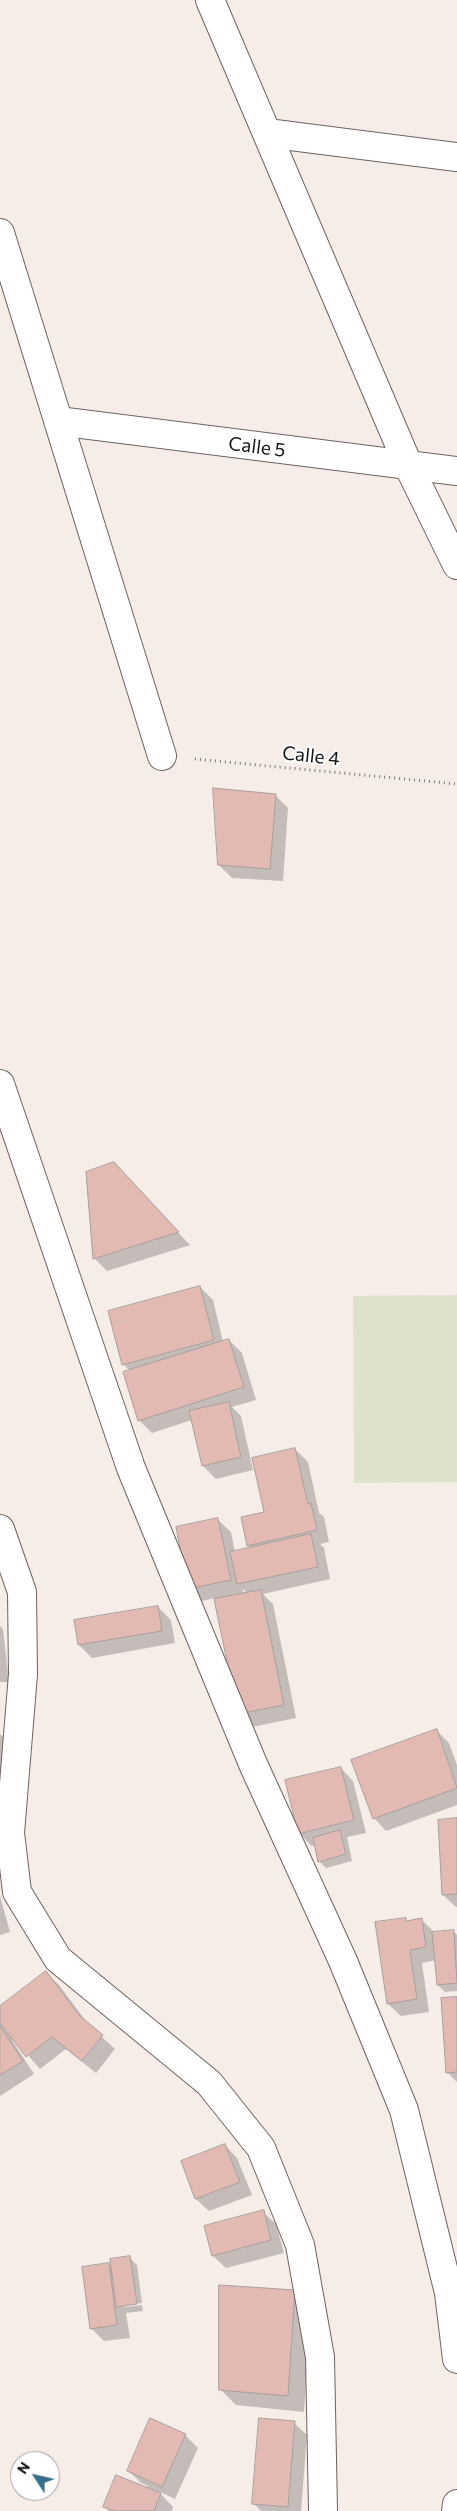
<!DOCTYPE html>
<html>
<head>
<meta charset="utf-8">
<style>
	body { margin:0 }
	#map { position:relative; width:457px; height:2511px; overflow:hidden; background:#f6ece8; font-family:Commissioner,sans-serif }
	canvas { display:block }
	.north { position:absolute; left:10px; top:2451px; width:50px; height:50px; box-sizing:border-box; background:#fff; border:1px solid #a2a1a0; border-radius:50%; rotate:305deg; font-size:14px; font-weight:700; line-height:20px; text-align:center; color:#161312 }
	.north::after { content:''; display:block; margin:auto; width:18px; height:22px; background:#396e8a; clip-path:polygon(50% 0,100% 100%,50% 72%,0 100%) }
</style>
</head>
<body>
<div id="map">
<canvas width="457" height="2511"></canvas>
<div class="north">N</div>
</div>
<script>
const ctx = document.querySelector('canvas').getContext('2d');
ctx.lineJoin = 'round';
function paint(path, color) { ctx.fillStyle = color; ctx.fill(path, 'evenodd'); }
function strokePath(path, color, width, dash) { ctx.strokeStyle = color; ctx.lineWidth = width; ctx.lineCap = dash ? 'butt' : 'round'; ctx.setLineDash(dash || []); ctx.stroke(path); }
function write(font, color, halo, rows, align = 'center') {
  ctx.font = font + ' Commissioner,sans-serif'; ctx.lineWidth = 4; ctx.setLineDash([]); ctx.textBaseline = 'middle'; ctx.strokeStyle = halo; ctx.fillStyle = color; for (const [text, x, y, turn = 0] of rows) {
    ctx.save(); ctx.translate(x, y); ctx.rotate((+turn || 0) * Math.PI / 180); ctx.textAlign = isNaN(turn) ? turn : align; if (halo) ctx.strokeText(text, 0, 0); ctx.fillText(text, 0, 0); ctx.restore();
  }
}
paint(new Path2D(`
	M457,1295v187l-103,1 -1,-187z`), '#dde3cb');
paint(new Path2D(`
	M275,795l13,13 -5,73 -51,-3 -13,-13z
	M126,1177l64,68 -83,26 -13,-13z
	M200,1287l13,13 10,42 6,-2 13,13 14,47 -24,7 9,9 12,54 -37,9 -13,-13 -11,-46 -40,13 -13,-13 -9,-49 -7,-7z
	M295,1449l13,13 11,51 5,4 5,25 -9,2 4,4 6,31 -67,15 10,10 23,114 -44,9 -13,-13 -24,-116 -13,3 -13,-13 29,-68 13,12 4,20 16,-3 -3,-4 18,-32zM242,1588l6,6h-4z
	M158,1607l13,13 4,23 -83,15 -13,-13 -4,-24z
	M0,1626l3,3 6,53h-9z
	M437,1731l12,12 8,22v40l-71,26 -12,-13z
	M0,1734l11,11 -11,48z
	M341,1768l12,13 13,52 -19,4 5,24 -26,7 -7,-7 -3,-16 -4,1 -13,-13z
	M457,1820v87h-1l-13,-12z
	M0,1896l10,36 -10,3z
	M405,1919l3,3 14,-2 13,13 18,-2 4,4v56l-12,1 -7,-7 -2,-25 -14,3 7,49 -28,4 -13,-12z
	M46,1973l13,12 29,39 27,25 -19,24 -30,-24 -26,20 -26,-30 -2,1 22,34 -34,22v-72h2l-2,-3v-13z
	M457,1998v84l-10,-10z
	M225,2145l12,13 15,37 -43,16 -13,-12 -14,-37z
	M263,2212l13,12 8,29 -58,15 -13,-12z
	M130,2258l7,7 5,38 -17,2v2l17,-2 1,6 -17,2 4,25 -26,3 -13,-13 18,-64 3,4z
	M295,2291l16,16 -7,105 -68,-7 -16,-16z
	M294,2423l13,12 -6,76h-40l-8,-8z
	M185,2435l13,13 -23,51 -17,-8 15,16 -1,4h-63l-4,-4 42,-18 1,-3 -7,-3 -13,-13z`), '#0003');
const building = new Path2D(`
	M213,788l63,6 -6,75 -52,-4z
	M114,1162l65,70 -86,27 -7,-87z
	M200,1286l14,54 -92,25 -14,-54z
	M229,1339l15,48 -106,34 -15,-49z
	M229,1402l12,55 -39,9 -13,-55z
	M295,1448l13,56 3,-1 6,27 -70,16 -6,-29 23,-5 -12,-54z
	M218,1518l13,62 -43,9 -12,-62z
	M311,1534l7,33 -81,17 -7,-32z
	M261,1590l23,115 -46,9 -24,-115z
	M158,1606l4,25 -84,14 -4,-25z
	M437,1729l20,59 -84,31 -22,-59z
	M341,1767l13,53 -56,14 -13,-54z
	M457,1818v76l-15,1 -4,-75z
	M340,1830l6,24 -28,8 -5,-24z
	M406,1918v3l16,-3 4,29 -16,3 7,49 -30,5 -12,-82z
	M454,1930l3,53 -20,2 -5,-53z
	M46,1971l34,45 23,19 -21,26 -30,-24 -26,20 -26,-34v-17z
	M457,1997v75l-11,1 -5,-75z
	M0,2026l23,35 -23,14z
	M225,2144l15,38 -45,17 -14,-38z
	M264,2210l7,30 -59,16 -8,-30z
	M130,2256l7,48 -21,3 -6,-48z
	M109,2263l8,62 -27,4 -8,-62z
	M219,2285l76,5 -7,106 -69,-6z
	M150,2418l36,16 -24,53 -35,-16z
	M259,2418l36,3 -7,86 -36,-3z
	M116,2475l45,18 -7,18h-40l-11,-4z`);
paint(building, '#e3b9b4');
strokePath(building, '#a99f9d', 1);
const minor = new Path2D(`
	M210,0l199,467 48,98
	M267,133l190,24
	M0,233l162,523
	M58,421l399,50
	M0,1084l131,384 122,296 90,197 61,149 45,183 8,66
	M0,1529l22,63 1,82 -13,159 7,59 41,67 151,124 52,65 39,97 20,112 3,154
	M456,2511l1,-7`);
strokePath(minor, '#6d6461', 30);
strokePath(new Path2D(`
	M195,759l262,25`), '#7f7876', 3, [1, 4]);
strokePath(minor, '#fff', 28);
write('19px', '#161312', '#fff', [
	["Calle 5",257,447,7],
	["Calle 4",311,756,6]
]);
</script>
</body>
</html>
